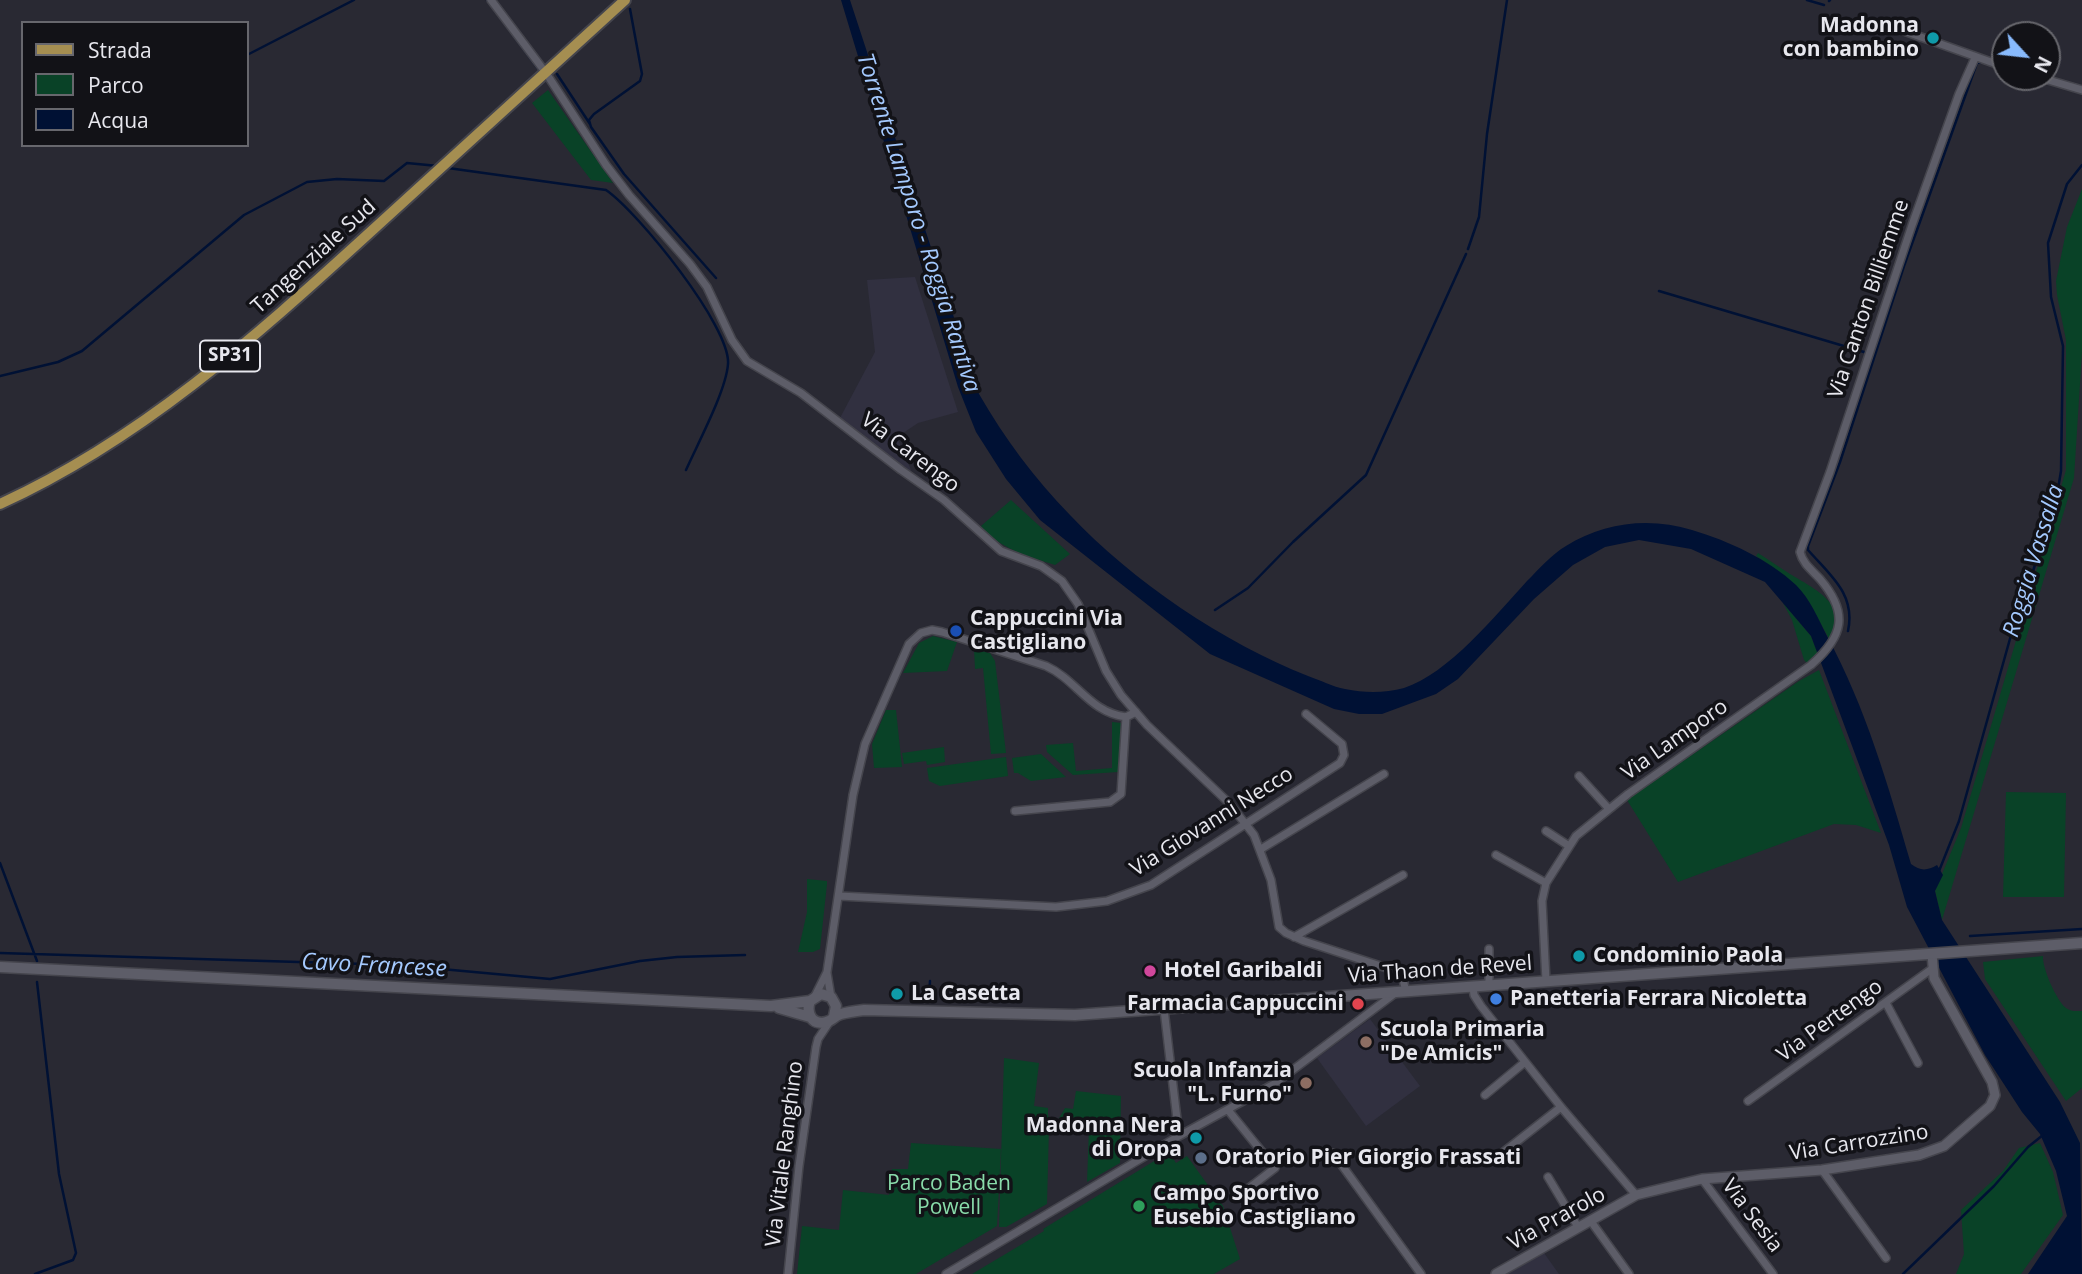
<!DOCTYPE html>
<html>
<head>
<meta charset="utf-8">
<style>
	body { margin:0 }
	#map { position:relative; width:2082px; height:1274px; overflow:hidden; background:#292933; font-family:"Open Sans",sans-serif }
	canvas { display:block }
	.legend { position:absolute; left:21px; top:21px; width:228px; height:126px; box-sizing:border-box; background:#121217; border:2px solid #67676d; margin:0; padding:9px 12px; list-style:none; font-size:21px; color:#e7e7ee }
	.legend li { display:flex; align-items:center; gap:14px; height:35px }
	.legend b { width:35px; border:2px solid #67676d }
	.north { position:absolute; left:1991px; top:21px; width:70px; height:70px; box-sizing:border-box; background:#121217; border:2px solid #67676d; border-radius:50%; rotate:117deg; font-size:19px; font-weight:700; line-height:28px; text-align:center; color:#e7e7ee }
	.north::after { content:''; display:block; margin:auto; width:24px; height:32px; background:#88bafc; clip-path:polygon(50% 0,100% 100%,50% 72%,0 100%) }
</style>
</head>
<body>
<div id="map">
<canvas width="2082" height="1274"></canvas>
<ul class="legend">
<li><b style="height:9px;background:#a58e51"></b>Strada</li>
<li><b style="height:19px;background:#094227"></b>Parco</li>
<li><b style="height:19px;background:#001134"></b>Acqua</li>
</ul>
<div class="north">N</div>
</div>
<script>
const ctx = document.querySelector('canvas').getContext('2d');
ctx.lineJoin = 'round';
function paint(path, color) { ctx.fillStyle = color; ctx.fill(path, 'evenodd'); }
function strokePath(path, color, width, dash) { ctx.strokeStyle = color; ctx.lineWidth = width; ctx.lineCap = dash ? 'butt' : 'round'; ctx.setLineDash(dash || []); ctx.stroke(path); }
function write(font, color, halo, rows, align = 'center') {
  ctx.font = font + ' "Open Sans",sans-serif'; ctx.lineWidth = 7; ctx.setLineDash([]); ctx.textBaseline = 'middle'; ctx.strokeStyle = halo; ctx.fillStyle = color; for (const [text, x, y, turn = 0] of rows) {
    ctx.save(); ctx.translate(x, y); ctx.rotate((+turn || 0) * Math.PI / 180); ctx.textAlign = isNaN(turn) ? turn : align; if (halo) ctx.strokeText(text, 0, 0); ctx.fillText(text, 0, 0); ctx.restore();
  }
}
paint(new Path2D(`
	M915,277l43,135 -40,11 -21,14 14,33 -2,2 -69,-54 35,-66 -8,-72z
	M1370,1019l50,67 -54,40 -49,-68z
	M1544,1253l15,21h-52z`), '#313040');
paint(new Path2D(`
	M548,90l65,93 -22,-3 -59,-77z
	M2082,189v163l-8,126 -132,442 -7,-29 26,-63 105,-358v-130l-9,-45 -1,-14 11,-54z
	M1011,500l59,54 -15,11c-28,-9 -55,-16 -74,-39z
	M1758,553c11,7 21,14 32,21 23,14 63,32 39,65 -23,-44 -31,-55 -73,-83z
	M1783,603l28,33 7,18 -11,9 -3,-3 -12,-40z
	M933,636l24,6 -10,29 -44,2 16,-30z
	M974,649l16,4 5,8 11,92 -15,1 -8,-86 -8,1z
	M1819,670l62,163 -25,-8 -22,-1 -156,58 -51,-82 172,-119z
	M886,710h10l6,57 -28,1 -2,-24z
	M1112,722l10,1 -4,49 -45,3 -26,-23 -1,-7 27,-2 3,28 36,-3z
	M944,747l1,15 -18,3 -1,-4 -22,3 -2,-11z
	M1041,754l25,23 -35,4 -13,-8h-4l-2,-15z
	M1006,757l2,19 -68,10 -11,-5 -2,-13z
	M2006,792l60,1 -2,104h-61z
	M807,879l20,2v3l-7,65 -7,3h-15l9,-40z
	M2043,956c-1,11 13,44 23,52 5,4 10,3 16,3v77l-16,13 -81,-122 -2,-17z
	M1004,1058l35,5 -5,43 14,2v8l4,5 6,-1 7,-12 8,1 3,-18 45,5 -1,67 -33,19 2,-53 -40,-2 -2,77 -41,23h-7z
	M911,1143l90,6 -4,77 -81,48h-119l5,-48 37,4 4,-40 46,5 3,-26h16z
	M2040,1143l13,29 10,43 -42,59h-65l8,-20 -3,-44 42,-39 16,-23z
	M1169,1152l7,11 11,-7 36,50 17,53 -26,15h-242l72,-43 -1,-2z`), '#094227');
paint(new Path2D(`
	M841,0h9l129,394c26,45 55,84 91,121 62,66 154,128 238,161 12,4 25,11 37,13 20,4 40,4 59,-1 44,-14 92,-73 123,-107 12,-12 25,-27 39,-35 38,-24 84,-29 126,-16 37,11 76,29 104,55 14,14 22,33 31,51 39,72 61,149 84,228 9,7 16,7 26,1l6,10 -8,16 7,29 118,182 20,41 2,131h-54l39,-58 -11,-45 -16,-37 -18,-22 -37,-57 -78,-148 -18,-62 -78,-209 -46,-54 -74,-33 -52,-9 -34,7 -32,18 -39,34 -76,80 -22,15 -54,20h-23l-25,-5 -124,-55 -170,-134 -34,-41 -30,-47 -18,-45z`), '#001134');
strokePath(new Path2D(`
	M487,0l52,70
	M1807,0l17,5
	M1829,1l1,-1
	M630,9l12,65 -2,7 -46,33 -5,6 2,7 33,47 92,104
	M247,55l107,-55
	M557,74l33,50
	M2028,77l11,3
	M448,168l158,22c32,22 125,137 122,174 -2,27 -30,79 -42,106
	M1468,249l11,-32 8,-83 20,-134
	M1659,291l205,61
	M0,376l58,-14 24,-11 162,-136 63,-33 30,-3 47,2 23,-18 31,3
	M1215,610l33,-22 45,-46 73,-67 100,-221
	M1848,631c8,-37 -18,-56 -40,-81v-4l32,-84 64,-196 73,-203 5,-1
	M0,863l37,98
	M1939,871l20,-50 61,-218 13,-32 23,-70 5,-30 2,-125 -12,-49 -3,-54 19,-59 15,-19
	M1970,936l112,-7
	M0,953l398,12 152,14 90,-18 37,-4 68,-2
	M929,1000l1,-19
	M35,1274l38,-14 3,-7 -17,-79 -22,-192
	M1903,1274l91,-88 34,-39 15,-12`), '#001134', 2.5);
const minor = new Path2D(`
	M491,0l55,73 60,92 23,30 61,69 17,23 25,53 15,21 54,32 100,77 43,30 57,51 40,15 21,15 16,23 28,67 15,24 26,30 82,78 25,32 17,45 8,47 7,6 18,8 92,30 6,4 4,17
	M1904,31l101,36
	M2038,77l44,13
	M1579,776l30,33
	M1015,811l95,-9 11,-8 5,-77
	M1546,831l23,15
	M1261,849l123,-75
	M1496,855l50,28
	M839,896l217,11 51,-6 44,-16 189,-122 4,-8 -2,-11 -36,-30
	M1294,937l109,-62
	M1489,949v36
	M827,973l4,24
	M1546,981l-4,-80 4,-18 30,-47 52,-42 183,-129c33,-29 38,-52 9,-86 -8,-9 -17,-15 -20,-27l30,-80 82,-247 47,-131 16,-36
	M1473,987l1,8 7,11 80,101 75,88
	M815,996l12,-24 26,-177 12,-51 44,-100 12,-11 11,-3 10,2 104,34c31,14 43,46 80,51l10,-5
	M1886,1003l32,60
	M1164,1009l15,127
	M1485,1095l40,-33
	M1748,1101l185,-133
	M1228,1110l47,58 -26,20
	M1333,1153l88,121
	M1496,1158l65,-51
	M1822,1170l64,88
	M1548,1177l30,50
	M1702,1179l71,95
	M1590,1220l39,54
	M788,1274l11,-108 17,-119 2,-8 12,-18
	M946,1274l233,-138 95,-52 120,-90`);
const tertiary = new Path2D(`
	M1496,1274l140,-79 66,-16 120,-9 97,-15 25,-9 46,-40 5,-11 -3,-13 -58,-104 -2,-24`);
const secondary = new Path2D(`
	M0,967l771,39 39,-5
	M779,1008l31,9
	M834,1016l2,-10 -5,-9 -10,-3 -11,7c-4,11 1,25 16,21 6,-1 8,-6 15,-8 7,-2 15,-3 23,-4l211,5 1007,-72`);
const primary = new Path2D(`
	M0,504c140,-64 254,-166 366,-268 87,-79 173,-158 259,-236`);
strokePath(minor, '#45454d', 10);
strokePath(tertiary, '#45454d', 12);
strokePath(secondary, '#45454d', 13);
strokePath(primary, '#45454d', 14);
strokePath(minor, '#5d5d68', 7);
strokePath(tertiary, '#5d5d68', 9);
strokePath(secondary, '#5d5d68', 10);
strokePath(primary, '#a58e51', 10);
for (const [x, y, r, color] of [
	[1933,38,7,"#0f9aa8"],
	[956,631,7,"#1a4fb4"],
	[1579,956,7,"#0f9aa8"],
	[1150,971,7,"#d1479c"],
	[897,994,7,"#0f9aa8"],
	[1496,999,7,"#3f7fe0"],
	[1358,1004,7,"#e0444e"],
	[1366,1042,7,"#8d6e63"],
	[1306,1083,7,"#8d6e63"],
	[1196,1138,7,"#0f9aa8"],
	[1201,1158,7,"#5c6f8a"],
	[1139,1206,7,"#2e9e5b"]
]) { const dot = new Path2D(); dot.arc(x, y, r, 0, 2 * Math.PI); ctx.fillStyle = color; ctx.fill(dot); strokePath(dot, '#121217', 2.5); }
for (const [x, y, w] of [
	[230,356,60]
]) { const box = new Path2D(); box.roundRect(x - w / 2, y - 15.5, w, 31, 5); ctx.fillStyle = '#121217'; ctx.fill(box); strokePath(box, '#e7e7ee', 2); }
write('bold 19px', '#e7e7ee', null, [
	["SP31",230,356]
]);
write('bold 21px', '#e7e7ee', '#121217', [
	["Madonna",1919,26,"right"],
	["con bambino",1919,50,"right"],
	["Cappuccini Via",970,619],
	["Castigliano",970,643],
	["Condominio Paola",1593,956],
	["Hotel Garibaldi",1164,971],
	["La Casetta",911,994],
	["Panetteria Ferrara Nicoletta",1510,999],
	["Farmacia Cappuccini",1344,1004,"right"],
	["Scuola Primaria",1380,1030],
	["\"De Amicis\"",1380,1054],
	["Scuola Infanzia",1292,1071,"right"],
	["\"L. Furno\"",1292,1095,"right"],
	["Madonna Nera",1182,1126,"right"],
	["di Oropa",1182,1150,"right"],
	["Oratorio Pier Giorgio Frassati",1215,1158],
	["Campo Sportivo",1153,1194],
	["Eusebio Castigliano",1153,1218]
], 'left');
write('21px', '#e7e7ee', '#121217', [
	["Tangenziale Sud",314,257,-42],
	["Via Canton Billiemme",1869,299,-71],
	["Via Carengo",910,453,37],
	["Via Lamporo",1675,740,-35],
	["Via Giovanni Necco",1212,822,-32],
	["Via Thaon de Revel",1440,970,-4],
	["Via Pertengo",1830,1021,-36],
	["Via Carrozzino",1859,1143,-9],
	["Via Vitale Ranghino",785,1154,-83],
	["Via Sesia",1752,1216,53],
	["Via Prarolo",1557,1219,-29]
]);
write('21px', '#89dbaa', '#121217', [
	["Parco Baden",949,1184],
	["Powell",949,1208]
]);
write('italic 23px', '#a4c9fe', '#121217', [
	["Torrente Lamporo - Roggia Rantiva",918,223,72],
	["Roggia Vassalla",2034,561,-73],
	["Cavo Francese",374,966,3]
]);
</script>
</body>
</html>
